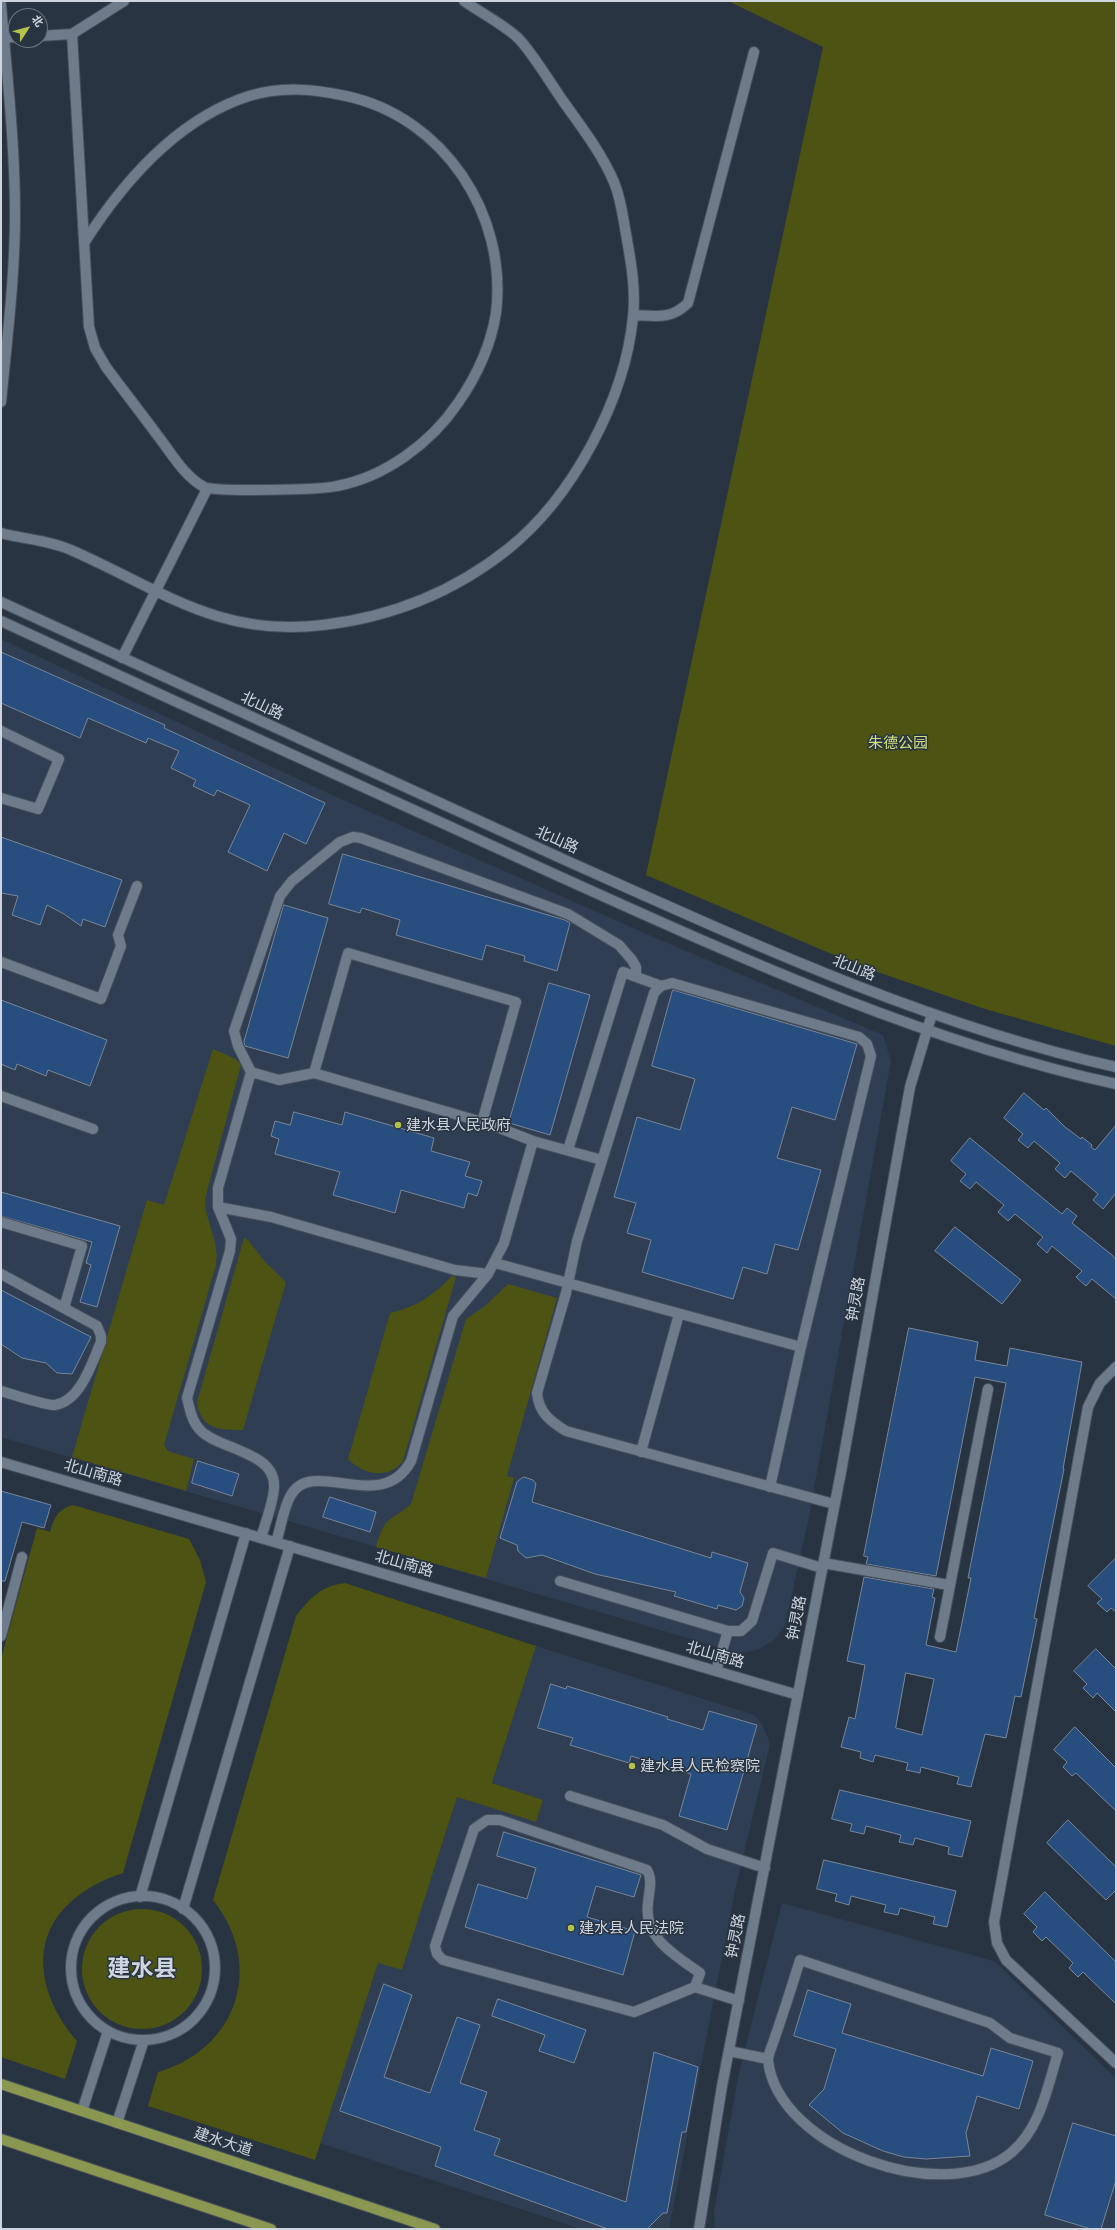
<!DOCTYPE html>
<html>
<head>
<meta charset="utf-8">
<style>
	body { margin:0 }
	#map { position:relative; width:1117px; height:2230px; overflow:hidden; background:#293442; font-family:"Alegreya Sans","Noto Sans SC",sans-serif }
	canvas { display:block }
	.frame { position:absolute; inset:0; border:2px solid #ced5de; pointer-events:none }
	.north { position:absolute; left:8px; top:8px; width:40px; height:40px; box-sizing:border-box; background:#293442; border:1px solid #6b7480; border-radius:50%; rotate:54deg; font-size:11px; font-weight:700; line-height:16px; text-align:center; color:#ced5de }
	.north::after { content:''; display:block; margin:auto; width:14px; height:18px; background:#b4c24a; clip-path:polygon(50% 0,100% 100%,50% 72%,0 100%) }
</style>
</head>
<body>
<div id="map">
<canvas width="1117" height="2230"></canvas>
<div class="frame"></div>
<div class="north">北</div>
</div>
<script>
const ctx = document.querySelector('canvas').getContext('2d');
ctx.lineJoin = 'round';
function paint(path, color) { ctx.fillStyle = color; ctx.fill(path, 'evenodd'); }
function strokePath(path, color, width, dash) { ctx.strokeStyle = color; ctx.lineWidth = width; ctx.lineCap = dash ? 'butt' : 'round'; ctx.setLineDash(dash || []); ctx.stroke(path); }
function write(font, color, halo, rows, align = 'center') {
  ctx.font = font + ' "Alegreya Sans","Noto Sans SC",sans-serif'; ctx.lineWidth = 3; ctx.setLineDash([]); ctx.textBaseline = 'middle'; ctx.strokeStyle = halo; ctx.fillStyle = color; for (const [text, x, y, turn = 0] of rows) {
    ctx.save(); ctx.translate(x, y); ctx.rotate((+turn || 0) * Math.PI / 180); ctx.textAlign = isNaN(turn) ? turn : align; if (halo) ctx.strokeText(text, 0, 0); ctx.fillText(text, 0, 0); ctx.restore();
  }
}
paint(new Path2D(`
	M1,639l331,156 326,144 225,96 8,26 -82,456 -24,109 -11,14 -16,10 -19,3 -738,-216z
	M536,1646l218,69 7,8 8,17v8l-34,143 -66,338h-88l-261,-86 58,-181 24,8 55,-173 79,25 7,-22 -51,-17z
	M782,1903l212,58 122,117v151h-401l-1,-17 24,-135z`), '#2f3e52');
paint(new Path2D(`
	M728,1h388v1045l-131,-37 -125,-43 -214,-91 177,-828z
	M213,1049l23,10 5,6 -36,134c0,23 15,42 11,66l-52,180 4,6 26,8 -8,32 -114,-34 75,-257 17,5z
	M244,1238l4,2 18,23 20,19 -43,148c-23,0 -42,0 -46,-28z
	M452,1276l4,1 -53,184c-15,19 -39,14 -55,-2l42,-146c26,-6 44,-18 62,-37z
	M508,1284l49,14 -50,178 7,2 -28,100 -110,-31c9,-32 13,-24 35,-43l55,-185 19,-13z
	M73,1505l116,34 11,21 6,22 -83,291c-29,9 -62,29 -74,59 -16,37 3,81 28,109l-12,38 -64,-22v-398l36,-131 13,4c4,-14 8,-23 23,-27z
	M345,1583l191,63 -44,137 51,17 -7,22 -79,-25 -55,173 -24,-7 -63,197 -167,-54 10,-34c80,-23 107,-107 55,-172l83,-284c14,-18 25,-30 49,-33z
	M82 1969a60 60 0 1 1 120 0a60 60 0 1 1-120 0Z`), '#4c5313');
const building = new Path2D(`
	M1,652l164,73 -1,3 161,75 -19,41 -22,-11 -17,38 -39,-19 22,-47 -33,-15 -3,6 -21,-10 3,-6 -25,-12 8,-17 -31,-13 -2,5 -58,-25 -8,20 -79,-35z
	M1,837l121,43 -17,47 -22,-8 -2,7 -17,-12 -17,-9 -7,20 -28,-10 6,-19 -17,-3z
	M343,854l222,66 5,3 -13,48 -33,-10 1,-5 -39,-11 -4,15 -86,-25 4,-15 -38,-12 -2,5 -31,-9z
	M284,905l44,13 -40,140 -43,-12 -1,-4z
	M549,983l41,12 -40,140 -41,-12z
	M673,990l184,54 -22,76 -43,-13 -15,51 44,12 -23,80 -23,-6 -8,30 -24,-7 -10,32 -91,-27 9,-32 -24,-7 9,-30 -22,-6 23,-80 43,13 15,-51 -43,-13z
	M1,1000l106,40 -17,46 -42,-16 -2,6 -29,-12 -2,6 -14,-6z
	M1024,1093l20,17 2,-2 19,19 16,12 1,-2 10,8 -1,2 4,3 21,-25v68l-13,16 -10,-9 5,-6 -27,-23 -6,7 -10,-9 5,-6 -26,-22 -6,7 -10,-8 5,-6 -19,-16z
	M294,1112l48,13 3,-13 89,26 -3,13 39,11 -5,14 17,5 -5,15 -9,-3 -4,15 -63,-18 -6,23 -62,-18 7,-23 -65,-18 4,-15 -8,-3 4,-15 15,4z
	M970,1138l92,76 5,-6 10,8 -5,7 40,32 4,5v39l-24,-20 -6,7 -10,-9 6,-6 -30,-25 -5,7 -10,-9 6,-7 -28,-23 -7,7 -10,-9 6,-7 -28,-23 -6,7 -10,-8 6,-7 -15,-13z
	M1,1192l119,34 -23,81 -17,-5 11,-37 -5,-2 6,-21 -91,-26z
	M955,1227l66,53 -19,24 -67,-53z
	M1,1290l90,47 -19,37 -15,-1 -11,-10 -24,-5 -21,-14z
	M909,1328l69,14 -3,18 32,6 3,-18 72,14 -19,107h1l-30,149 3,1 -16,78 -6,-1 -9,42 -21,-4 -14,53 -14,-3 2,-7 -38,-10 -1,6 -14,-3 2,-7 -33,-8 -2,7 -13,-4 1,-6 -20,-5 8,-30 6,2 10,-54 -18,-4 17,-84 70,12 -2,8 3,1 -9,47 30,7 15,-74h-3l38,-195 -31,-6 -39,199 -70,-12 2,-7 -4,-1zM906,1673l28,6 -12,56 -26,-7z
	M198,1461l41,13 -7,22 -40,-13z
	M524,1477l9,3 3,4 -4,18 179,56 1,-6 36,11 -8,29 4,6 -2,8 -6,4 -18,-5 -1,4 -43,-13 2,-4 -81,-18 -53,-19 -16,3 -8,-7 -1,-6 -17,-7 17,-56z
	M1,1491l50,14 -7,23 -22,-6 -17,59h-4z
	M330,1497l46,15 -6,20 -47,-15z
	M1116,1558v54l-5,-4 -4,4 -10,-9 5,-4 -14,-13z
	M1096,1649l20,20v43l-19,-19 -4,5 -10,-10 4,-4 -13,-13z
	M551,1684l15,5 1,-3 101,31 -1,2 36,11 6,-19 48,14 -30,105 -48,-14 12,-42 -60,-18 -2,7 -59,-18 3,-7 -35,-10z
	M1075,1727l41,41v43l-40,-38 -4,3 -9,-9 4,-5 -13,-12z
	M840,1790l131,31 -9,36 -14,-3 1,-7 -34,-9 -2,7 -14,-3 2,-7 -35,-9 -2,8 -14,-3 2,-7 -20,-5z
	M1068,1820l48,47v23l-10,10 -59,-57z
	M504,1832l137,43 -7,22 -38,-11 -9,31 48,14 -12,44 -158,-48 13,-43 49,15 9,-31 -39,-12z
	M824,1860l132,31 -9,36 -14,-3 2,-7 -35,-9 -2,7 -14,-3 2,-7 -35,-9 -2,9 -14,-4 2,-7 -20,-5z
	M1045,1892l71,70v42l-33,-32 -5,5 -9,-9 4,-5 -27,-26 -4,4 -9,-9 4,-5 -13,-13z
	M384,1984l28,11 -28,82 46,16 27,-76 23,8 -20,58 27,9 -13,38 26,9 -6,16 132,47 28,-150 44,15 -12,65h-4l-15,81h-4l-16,16h-39l-173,-63 6,-19 -101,-36z
	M808,1990l43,14 -9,29 141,43 8,-28 42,13 -14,48 -42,-13 -11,37 4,23 -44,3 -22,-2 -21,-6 -40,-18 -34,-28 15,-16 12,-40 -42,-13z
	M498,1999l88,31 -12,33 -35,-12 6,-16 -53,-19z
	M1073,2123l43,13v44l-15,49h-10l-46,-14z`);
paint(building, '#274e7f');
strokePath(building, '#798697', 1);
const minor = new Path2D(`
	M1,5c6,69 14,139 14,209 0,63 -8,125 -14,188
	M72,34l17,293 6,21 11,19c17,23 35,46 52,69 14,18 26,40 46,51 11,5 116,3 133,-1 48,-9 94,-43 121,-83 18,-26 33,-58 38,-90 12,-98 -52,-196 -150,-217 -33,-7 -64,-10 -97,0 -72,23 -126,86 -165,147
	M40,36l32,-2 52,-33
	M1,38l15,-1
	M634,315c22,1 37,5 54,-12l66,-251
	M1,533c22,6 48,7 70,17 89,39 148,88 252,75 69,-8 131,-33 185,-76 65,-52 117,-150 125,-232 3,-28 -2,-55 -7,-83 -3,-17 -5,-35 -12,-52 -13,-30 -32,-54 -51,-81 -12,-17 -31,-49 -45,-63 -15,-14 -37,-25 -54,-37
	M1,602c188,87 376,173 564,258 179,80 359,164 551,207
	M1,621c184,85 368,169 553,253 182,82 366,167 562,210
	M122,658l85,-169
	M1,731l58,28 -21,50 -37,-11
	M1,962l100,37 20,-53 -3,-11 19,-49
	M251,1072l-13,-26 -4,-15 46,-135 12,-15 48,-39 13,-5 8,1 207,76 51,31 13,15 4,7v9
	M314,1073l34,-120 168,49 -34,120
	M1,1096l92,33
	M568,1150l55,-178 38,14
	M218,1207l53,10 184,53 33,4
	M1,1222l81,24 -18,62
	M495,1263l306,84
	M1,1274l96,52 4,10v6c-9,20 -20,59 -46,63 -8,1 -44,-11 -54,-14
	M1116,1367l-16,16 -12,24 -94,515 3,21 9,17 110,103
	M641,1452l38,-138
	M1,1462l797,233
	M770,1487l31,-140 70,-291 -4,-12 -8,-7 -187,-54 -11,3 -7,7 -77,248 -11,52 -29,100c2,20 13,28 29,38l268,73
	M261,1538c4,-14 14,-40 13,-53 0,-33 -55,-36 -73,-54 -9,-9 -11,-21 -14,-33l43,-147 1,-12 -13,-32v-19l33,-116 28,8 35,-7 175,51 44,17 69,19
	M276,1542c5,-14 7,-34 15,-47 22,-39 90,21 120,-34l42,-145 35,-42 16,-31 29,-102
	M823,1563l126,22
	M560,1581l168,50 -12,40
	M728,1631h13l11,-10 21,-68 49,15
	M1,1636l21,-79
	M940,1637l48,-248
	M570,1796l93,29 44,24 58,19
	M71 1968a72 72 0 1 1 144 0a72 72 0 1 1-144 0Z
	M140,1897l106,-364
	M183,1909l107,-363
	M800,1960l190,63 20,15 48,15c-11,35 -17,74 -46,99 -66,57 -235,-3 -244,-92 0,-6 5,-16 7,-23 9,-26 17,-51 25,-77z
	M695,1987l5,-14c-25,-18 -57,-35 -52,-70 1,-12 5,-23 -1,-33l-147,-50h-13l-13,9 -39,117 2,8 6,6 191,52 61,-25 44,14
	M729,2051l39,8
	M82,2111l26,-80
	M117,2123l27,-83
	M699,2229l23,-143 119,-614 69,-385 22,-73`);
const major = new Path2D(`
	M1,2084l434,145
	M1,2139l270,90`);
strokePath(minor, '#464f5b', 12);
strokePath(major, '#464f5b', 12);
strokePath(minor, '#6e7b8b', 10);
strokePath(major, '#8a9750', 10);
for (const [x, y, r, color] of [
	[398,1125,4,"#b4c24a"],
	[632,1766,4,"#b4c24a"],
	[571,1928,4,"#b4c24a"]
]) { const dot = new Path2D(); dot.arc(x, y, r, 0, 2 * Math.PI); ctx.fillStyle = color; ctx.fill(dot); strokePath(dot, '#293442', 1.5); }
write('15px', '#ced5de', '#293442', [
	["北山路",262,706,25],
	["北山路",557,840,24],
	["北山路",854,968,22],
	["钟灵路",856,1299,-80],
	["北山南路",93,1473,16],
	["北山南路",404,1564,16],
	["钟灵路",797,1618,-79],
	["北山南路",715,1655,16],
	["钟灵路",736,1936,-79],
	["建水大道",223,2142,18]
]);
write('15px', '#d2e07f', '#293442', [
	["朱德公园",898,743]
]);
write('15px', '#ced5de', '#293442', [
	["建水县人民政府",406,1125],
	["建水县人民检察院",640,1766],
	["建水县人民法院",579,1928]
], 'left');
write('bold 23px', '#ced5de', '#293442', [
	["建水县",142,1969]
]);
</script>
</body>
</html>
